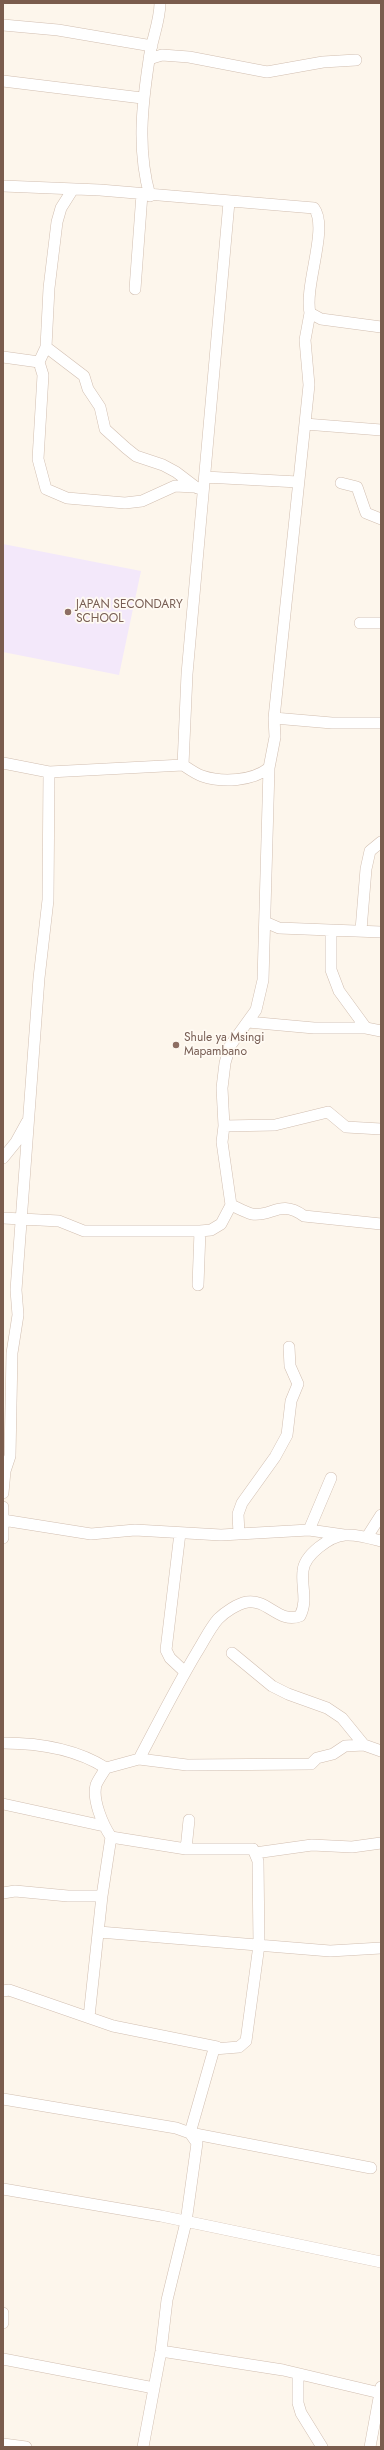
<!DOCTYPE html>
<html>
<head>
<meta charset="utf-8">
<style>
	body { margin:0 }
	#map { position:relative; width:384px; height:2450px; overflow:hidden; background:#fdf6ec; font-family:Jost,sans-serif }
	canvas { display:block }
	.frame { position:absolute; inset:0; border:4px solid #7a5c4d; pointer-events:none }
</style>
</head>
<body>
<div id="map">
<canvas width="384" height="2450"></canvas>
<div class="frame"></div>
</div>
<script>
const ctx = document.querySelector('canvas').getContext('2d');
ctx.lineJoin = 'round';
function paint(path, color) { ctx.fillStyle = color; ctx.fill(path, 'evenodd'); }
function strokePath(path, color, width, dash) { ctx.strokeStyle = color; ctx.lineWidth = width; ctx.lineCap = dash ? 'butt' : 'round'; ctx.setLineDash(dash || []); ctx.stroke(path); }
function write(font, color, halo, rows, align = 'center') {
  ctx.font = font + ' Jost,sans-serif'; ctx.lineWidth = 3.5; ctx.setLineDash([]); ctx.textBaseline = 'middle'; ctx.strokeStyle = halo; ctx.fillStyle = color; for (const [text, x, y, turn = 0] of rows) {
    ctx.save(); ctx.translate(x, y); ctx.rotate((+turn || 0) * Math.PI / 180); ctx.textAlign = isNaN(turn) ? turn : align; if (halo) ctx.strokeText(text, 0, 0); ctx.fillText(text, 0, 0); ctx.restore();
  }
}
paint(new Path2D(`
	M3,544l138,27 -22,104 -116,-23z`), '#f3e8fa');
const minor = new Path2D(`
	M3,25l55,5 94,16
	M149,59l13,-4 27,2 78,15 56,-10 33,-2
	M3,81l139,17
	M3,186l97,4 214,18c15,20 -10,77 -4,105l11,6 60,8
	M73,189l-12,19 -4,14 -8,66 -3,59 -7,15 4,13 -5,84 8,30 21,9 58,5 17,-2 33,-15 19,1
	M150,196c-13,-46 -8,-90 -1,-136 2,-19 11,-38 11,-57
	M229,202l-42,472 -4,91c6,4 13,9 19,11 21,7 50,5 67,-8l6,-31 -1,-19 35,-333 -4,-45 5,-27
	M135,289l7,-95
	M46,347l38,29 4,13 12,18 5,22 21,19 10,8 27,9 13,7 21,16
	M3,357l36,5
	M305,424l76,6
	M205,477l93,5
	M341,483l16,4 9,26 15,6
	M360,623h21
	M274,718l58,5h49
	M3,763l46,9 134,-7
	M265,922l14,6 102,4
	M361,930l5,-61 4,-18 11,-9
	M331,931v39l8,21 27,37
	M248,1022l66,6h52l15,3
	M224,1126l51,-1 53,-13 18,15 35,2
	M3,1158l13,-16 11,-20
	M231,1205c7,3 14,7 21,9 20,3 28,-15 52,2l77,8
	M3,1218l56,3 25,10h116l11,-1 10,-6 10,-19 -9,-63 2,-16 -2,-38 3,-25 5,-17 26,-36 7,-30 6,-212
	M198,1285l2,-54
	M3,1493l2,-22 5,-15 2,-103 6,-38 -2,-25 23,-312 9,-78 1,-128
	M3,1507v31
	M3,1520l88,14 44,-4 86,5 88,-5 35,5
	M309,1530l22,-52
	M180,1533l-14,117 4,8 15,14
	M239,1534l-1,-20 4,-11 33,-46 12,-22 4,-34 7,-17 -8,-18 -1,-19
	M367,1537l14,-22
	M232,1653l40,33 16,8 39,14 15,10 22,27 17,6
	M3,1743c35,0 73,6 103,25
	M139,1759l48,6 124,-1 6,-6 16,-4 12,-8 19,-1
	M3,1804l101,22
	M111,1837l75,12h67l5,12 1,84 -13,96 -7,6 -25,2 -24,84 181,35
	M186,1849l3,-29
	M255,1853l57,-8 40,2 29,-4
	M3,1893l12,-2 53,5h34l9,-59c-8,-12 -19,-37 -15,-52 2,-5 7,-12 10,-17l33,-9c19,-36 37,-72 58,-107 7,-11 13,-24 21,-33 7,-7 19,-15 29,-17 21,-3 32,22 53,14 8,-16 1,-29 3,-45 1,-16 27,-35 42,-36 12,-1 25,3 36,6
	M99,1932l231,19 51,-3
	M3,1991l6,-1 104,36 104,21
	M89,2017l13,-121
	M3,2099l173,29 14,5 7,10 -11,79 -19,78 -6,51 -18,96
	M3,2189l158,27 220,46
	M3,2313v10
	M161,2351l122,19 97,23
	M3,2359l151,29
	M298,2375v28l3,10 21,34
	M3,2444l23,3
	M370,2447l11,-60`);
strokePath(minor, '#d1beb0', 12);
strokePath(minor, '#fff', 11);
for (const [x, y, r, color] of [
	[68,612,4,"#8d6e63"],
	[176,1045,4,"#8d6e63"]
]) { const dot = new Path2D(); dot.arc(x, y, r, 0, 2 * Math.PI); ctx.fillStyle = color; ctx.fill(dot); strokePath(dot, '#fffaf3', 1.5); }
write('12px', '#785e54', '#fffaf3', [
	["JAPAN SECONDARY",76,605],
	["SCHOOL",76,619],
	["Shule ya Msingi",184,1038],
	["Mapambano",184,1052]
], 'left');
</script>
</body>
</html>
